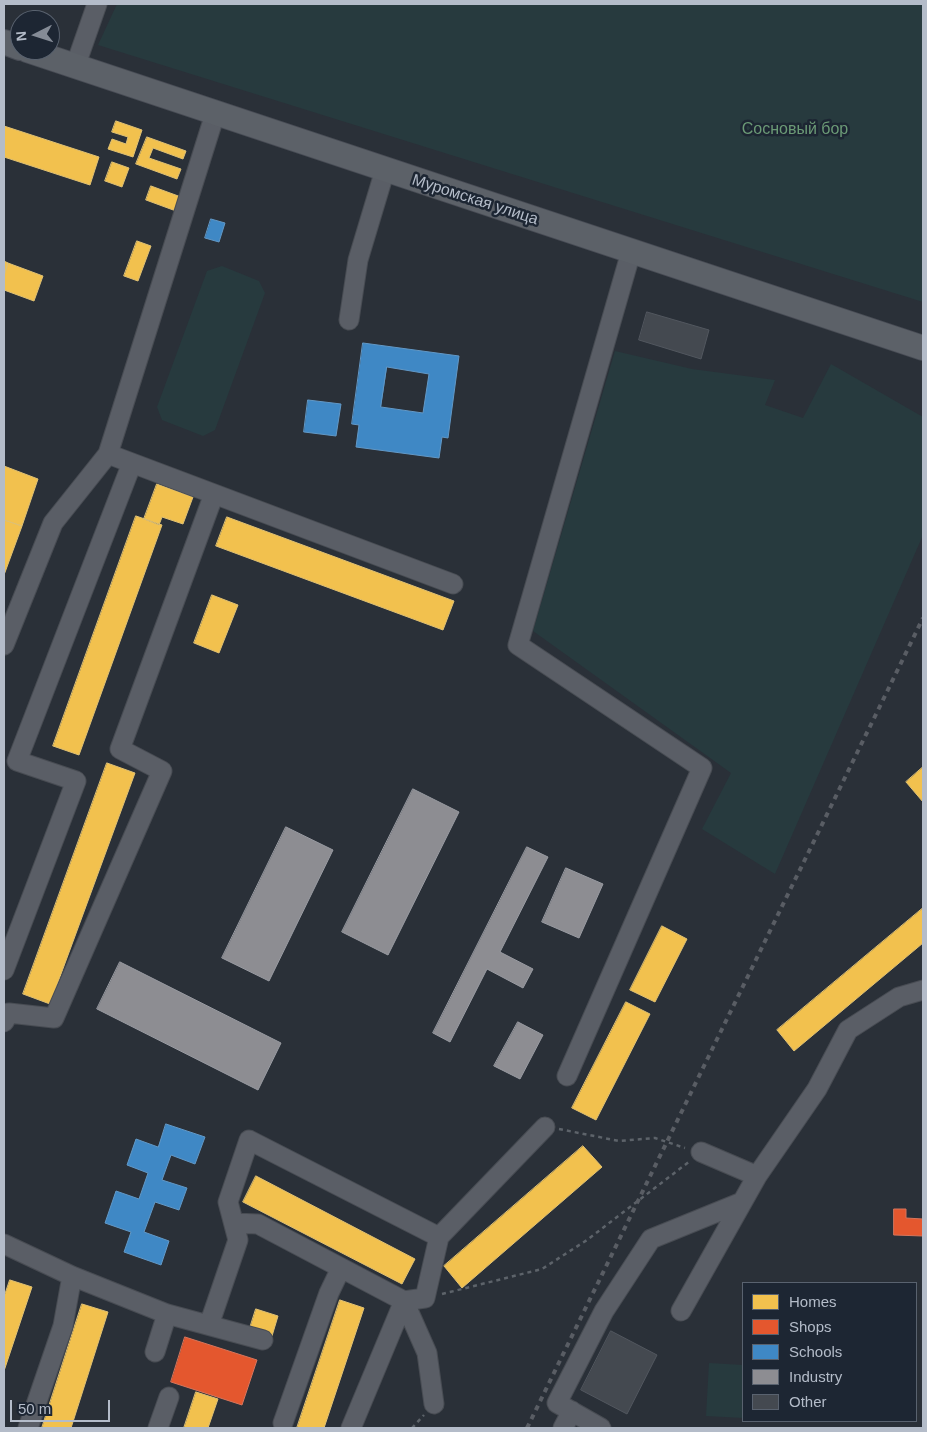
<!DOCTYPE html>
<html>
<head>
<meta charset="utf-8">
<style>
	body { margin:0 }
	#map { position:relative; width:927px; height:1432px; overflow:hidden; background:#2a3038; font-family:Arial,sans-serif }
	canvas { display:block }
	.frame { position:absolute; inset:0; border:5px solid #b4bcc9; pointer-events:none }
	.legend { position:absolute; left:742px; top:1282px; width:175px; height:140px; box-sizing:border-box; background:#1d2633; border:1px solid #59626f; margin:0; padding:6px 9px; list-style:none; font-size:15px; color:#b4bcc9 }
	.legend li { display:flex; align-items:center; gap:10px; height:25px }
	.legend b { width:25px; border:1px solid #59626f }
	.north { position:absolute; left:10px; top:10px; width:50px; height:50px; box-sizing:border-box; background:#1d2633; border:1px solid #59626f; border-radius:50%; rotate:265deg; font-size:14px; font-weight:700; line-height:20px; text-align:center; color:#b4bcc9 }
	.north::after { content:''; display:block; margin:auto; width:18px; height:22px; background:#848b96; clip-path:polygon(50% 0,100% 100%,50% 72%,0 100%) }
	.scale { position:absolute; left:10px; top:1400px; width:100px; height:22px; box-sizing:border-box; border:2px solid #b4bcc9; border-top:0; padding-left:6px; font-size:15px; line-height:18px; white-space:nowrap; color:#b4bcc9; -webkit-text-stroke:4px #1d2633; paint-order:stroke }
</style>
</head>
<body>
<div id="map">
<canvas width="927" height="1432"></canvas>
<div class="frame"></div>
<ul class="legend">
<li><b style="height:14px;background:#f2c14e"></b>Homes</li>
<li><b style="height:14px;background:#e4572e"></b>Shops</li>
<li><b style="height:14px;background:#3f88c5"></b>Schools</li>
<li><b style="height:14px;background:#8d8d92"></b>Industry</li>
<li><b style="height:14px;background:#444950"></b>Other</li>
</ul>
<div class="north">N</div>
<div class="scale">50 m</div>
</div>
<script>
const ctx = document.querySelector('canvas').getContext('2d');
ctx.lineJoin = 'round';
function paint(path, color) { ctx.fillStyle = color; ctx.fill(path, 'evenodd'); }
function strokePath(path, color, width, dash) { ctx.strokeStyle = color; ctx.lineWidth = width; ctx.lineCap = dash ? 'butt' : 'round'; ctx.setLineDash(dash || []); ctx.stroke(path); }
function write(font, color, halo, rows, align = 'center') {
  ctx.font = font + ' Arial,sans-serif'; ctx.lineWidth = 5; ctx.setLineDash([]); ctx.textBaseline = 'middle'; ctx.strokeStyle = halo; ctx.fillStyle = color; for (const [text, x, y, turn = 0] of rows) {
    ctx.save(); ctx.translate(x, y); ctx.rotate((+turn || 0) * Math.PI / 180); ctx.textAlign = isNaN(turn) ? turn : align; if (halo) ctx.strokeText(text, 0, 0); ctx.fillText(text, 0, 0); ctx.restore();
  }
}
paint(new Path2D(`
	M117,4h806v298l-825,-257z
	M222,266l37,15 6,12 -50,137 -12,6 -41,-16 -5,-13 50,-136z
	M615,351l77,18 83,11 -10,25 38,13 28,-54 92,53v118l-148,339 -73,-45 29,-56 -198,-142z
	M709,1363l34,2v53l-37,-2z`), '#273a3e');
const homes = new Path2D(`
	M116,121l26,9 -9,27 -25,-8 4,-10 14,5 2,-7 -16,-5z
	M4,126l95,31 -9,28 -86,-28z
	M147,137l39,14 -3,8 -30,-11 -4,10 32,11 -4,10 -41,-15z
	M112,162l17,6 -7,19 -17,-6z
	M151,186l30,11 -5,14 -30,-11z
	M137,241l14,5 -13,35 -14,-5z
	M4,261l4,2 -4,13z
	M8,263l35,13 -9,25 -30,-11v-14z
	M4,466l34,13 -16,47 -18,-6z
	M157,484l36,13 -10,27 -21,-7 -3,8 -15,-6z
	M136,516l26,9 -83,230 -26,-9z
	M227,517l227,84 -11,29 -227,-84z
	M4,520l18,6 -18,49z
	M212,595l26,10 -19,48 -25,-10z
	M107,763l28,10 -85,231 -27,-10z
	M923,767v35l-17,-20z
	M923,908v35l-129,108 -17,-21z
	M662,926l25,13 -32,63 -25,-12z
	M626,1002l24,12 -54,106 -24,-12z
	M583,1146l19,21 -140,121 -18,-22z
	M256,1176l159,83 -13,25 -159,-82z
	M10,1280l22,7 -28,84v-74z
	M340,1300l24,8 -40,120h-27z
	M82,1304l26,8 -37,116h-29z
	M256,1309l22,7 -6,20 -22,-8z
	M196,1392l22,7 -10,29h-24z`);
paint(homes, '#f2c14e');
strokePath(homes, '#dfc073', 1);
const shops = new Path2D(`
	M894,1209h12v9l17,1v17l-29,-1z
	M185,1337l72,23 -15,45 -71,-23z`);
paint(shops, '#e4572e');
strokePath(shops, '#d6755c', 1);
const schools = new Path2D(`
	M211,219l14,4 -6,19 -14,-4z
	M363,343l96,13 -11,82 -6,-1 -3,21 -83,-11 3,-22 -7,-1zM387,367l42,7 -6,39 -42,-6z
	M308,400l33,4 -5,32 -32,-4z
	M166,1124l39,13 -10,27 -24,-9 -9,25 25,8 -8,22 -24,-8 -11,30 25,9 -8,24 -37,-13 7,-20 -26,-9 11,-32 23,8 9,-26 -21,-8 9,-26 22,8z`);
paint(schools, '#3f88c5');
strokePath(schools, '#6298c6', 1);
const industry = new Path2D(`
	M413,789l46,23 -71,143 -46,-23z
	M286,827l47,23 -64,131 -47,-23z
	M527,847l21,10 -48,95 33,17 -10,19 -36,-19 -37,73 -17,-9z
	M566,868l37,16 -24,54 -37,-16z
	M120,962l161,81 -23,47 -161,-81z
	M518,1022l25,13 -23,44 -26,-13z`);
paint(industry, '#8d8d92');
strokePath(industry, '#999ba2', 1);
const building = new Path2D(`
	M647,312l62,18 -8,29 -62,-19z
	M611,1331l46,24 -30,59 -46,-24z`);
paint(building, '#444950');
strokePath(building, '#52575f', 1);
const minor = new Path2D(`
	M75,67l22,-63
	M215,114l-107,340 345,130
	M349,320l9,-60 27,-90
	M4,645l49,-122 55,-69
	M4,970l72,-189 -59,-20 115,-298
	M4,1022l5,-9 45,5 108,-247 -42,-22 94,-255
	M567,1076l135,-308 -184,-123 113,-393
	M701,1152l56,24 60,-87 31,-59 51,-33 24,-7
	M234,1223l24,1 146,77 -53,127
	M4,1244l68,32 95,38 96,26
	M681,1311l76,-135
	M209,1325l29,-85 -10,-38 21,-62 190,97
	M155,1352l12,-38
	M434,1404l-7,-51 -23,-52 21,-3 14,-61 106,-110
	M283,1423l46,-130 12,-25
	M28,1428l35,-102 9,-50
	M158,1428l11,-31
	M563,1428l9,-17
	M601,1428l-44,-25 47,-92 47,-72 91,-37`);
const major = new Path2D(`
	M4,42l16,6
	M27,50l896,298`);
strokePath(minor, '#484c53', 21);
strokePath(major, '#484c55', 26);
strokePath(new Path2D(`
	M559,1129l60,12 36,-3 30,10
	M442,1294l100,-25 45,-29 103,-79
	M412,1428l12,-13`), '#5d636a', 2.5, [4, 4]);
strokePath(minor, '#5a5e66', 19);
strokePath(major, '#5c6168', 24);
strokePath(new Path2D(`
	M527,1428l396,-810`), '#595d64', 4, [5, 5]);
write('16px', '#6b9a76', '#1d2633', [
	["Сосновый бор",795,130]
]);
write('16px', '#b4bcc9', '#1d2633', [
	["Муромская улица",475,200,18]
]);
</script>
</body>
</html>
